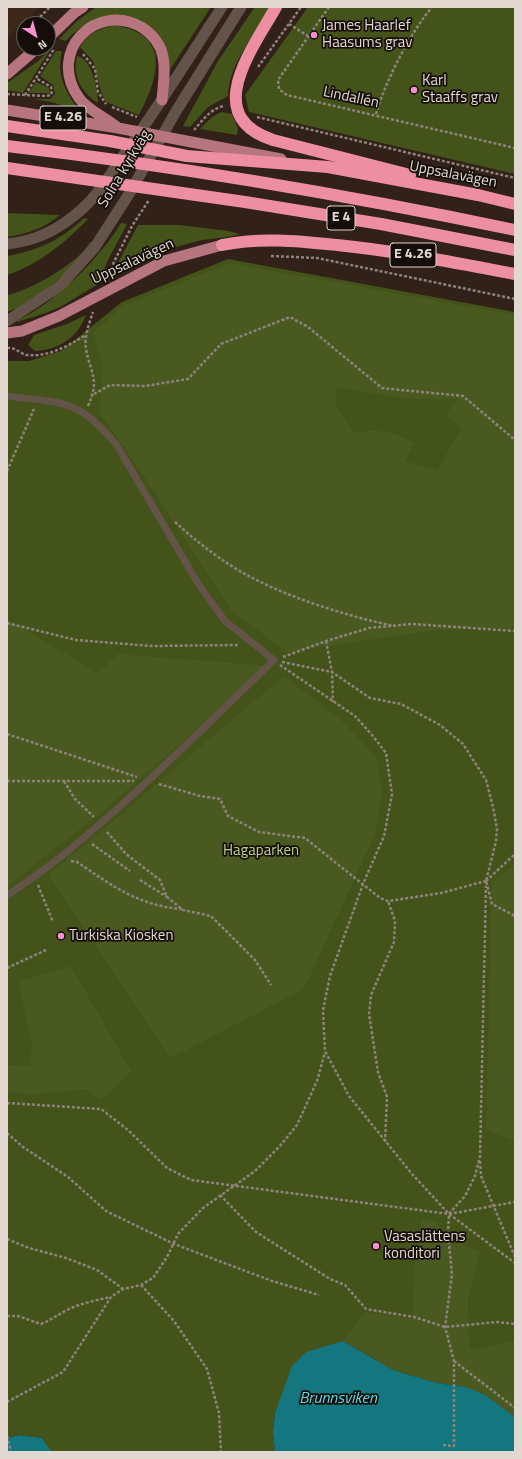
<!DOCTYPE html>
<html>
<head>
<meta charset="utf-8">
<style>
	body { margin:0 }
	#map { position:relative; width:522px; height:1459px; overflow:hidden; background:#312118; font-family:"Titillium Web",sans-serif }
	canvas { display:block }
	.frame { position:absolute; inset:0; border:8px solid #e2d7d1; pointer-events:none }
	.north { position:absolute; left:16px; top:16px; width:40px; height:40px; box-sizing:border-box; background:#140d09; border:1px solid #665e59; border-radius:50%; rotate:144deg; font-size:11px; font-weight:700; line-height:16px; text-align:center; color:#e2d7d1 }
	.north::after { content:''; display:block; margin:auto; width:14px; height:18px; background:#f590d1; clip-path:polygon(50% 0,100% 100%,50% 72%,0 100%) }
</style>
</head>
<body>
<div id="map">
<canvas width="522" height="1459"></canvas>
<div class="frame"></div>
<div class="north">N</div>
</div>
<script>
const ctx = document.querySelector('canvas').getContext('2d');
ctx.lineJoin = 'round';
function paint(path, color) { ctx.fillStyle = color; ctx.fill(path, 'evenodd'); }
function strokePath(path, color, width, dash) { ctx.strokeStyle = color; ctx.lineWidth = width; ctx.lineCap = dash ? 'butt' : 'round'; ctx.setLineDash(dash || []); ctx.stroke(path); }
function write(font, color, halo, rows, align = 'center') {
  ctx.font = font + ' "Titillium Web",sans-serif'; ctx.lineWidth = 3.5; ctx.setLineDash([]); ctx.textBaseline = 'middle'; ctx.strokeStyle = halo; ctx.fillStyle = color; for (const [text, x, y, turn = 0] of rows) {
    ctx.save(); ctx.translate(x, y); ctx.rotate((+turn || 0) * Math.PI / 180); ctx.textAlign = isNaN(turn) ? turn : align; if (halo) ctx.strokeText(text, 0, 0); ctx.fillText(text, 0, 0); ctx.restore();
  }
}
paint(new Path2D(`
	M7,7h32l-32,31z`), '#3c2719');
paint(new Path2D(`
	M96,7h115l-42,64c2,-61 -69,-71 -103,-30l-7,-2 18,-18z
	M255,7h16c-16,27 -42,57 -43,89l-20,11 -18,20 -7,-1 35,-65z
	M308,7h207v167l-266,-62 -4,-17z
	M115,25c57,10 44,52 24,90l-33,-13 -5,-10 -8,-31 -13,-14c9,-15 19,-18 35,-22z
	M50,50l-27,43 -16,-3v-7l30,-21z
	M56,51h6c-6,22 3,40 16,58l-4,1 -19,-7 -20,-4h15l5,-5 -2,-9 -13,-9z
	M77,56c15,2 21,34 21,47 -17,-11 -26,-27 -21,-47z
	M36,82l13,6 1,5h-22z
	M221,112l11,2 6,15 -1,6 -37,-6 12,-12z
	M7,213l53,2c-15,13 -34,19 -53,22z
	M84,218l4,1c-22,23 -50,46 -81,56v-19c30,-5 54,-16 77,-38z
	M121,223l6,1 -20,38 -9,22 -36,22 -16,7 -29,9v-2c35,-14 85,-64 104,-97z
	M138,225h42l48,6 12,3c-10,4 -30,4 -42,7 -31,7 -58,20 -85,35l7,-17z
	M90,242h2c-23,28 -49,58 -85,70v-17c23,-4 73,-33 83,-53z
	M228,259l287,53v1105l-30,-22 -142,-54 -19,6 -41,47 -8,19 -2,19 2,20h-223l-10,-14 -22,-3 -13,3v-1077h22l32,-10 61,-49z
	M86,315c-8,23 -28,35 -51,36l-7,-6 6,-10 33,-11z`), '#43531a');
paint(new Path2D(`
	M229,263l286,52v313l-79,2 -150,22 -55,-42 -85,-131 -47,-67 4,-45 -10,-34 30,-27zM336,387l72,12h50l-12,15 15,15 -24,41 -32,-9 10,-18c-24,-12 -34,-15 -61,-10l-18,-27z
	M7,619l91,54 20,-19 152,12 -173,150 -90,70z
	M284,676l56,43 37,39 5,34 -7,42 -71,155 -133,69 -122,-183z
	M515,864v277l-29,-11 6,-247z
	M71,966l60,105 -30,29 -15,-11 -54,6 -25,-3v-27l23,1 2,-22 -14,-63z
	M422,1218l16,5 6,13 36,16 -12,46 1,52 46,-9v76l-30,-22 -19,-8 -29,-4 -44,-13 -50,-29 22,-29 48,6 2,-57z`), '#495920');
paint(new Path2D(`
	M343,1341l50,29 44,13 29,4 19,8 30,22v35h-240l-2,-20 2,-19 17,-47 14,-14z
	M20,1435l22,3 10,14h-45v-14z`), '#147780');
strokePath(new Path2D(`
	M329,7l-51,73 1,9 8,6 228,53
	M33,24l17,-17
	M289,24l19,12
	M83,54l12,15 3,23 8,12
	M258,67l43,-60
	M7,94l38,2 6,-1 1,-4 -1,-4 -15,-9 18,-29
	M25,95l11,-17
	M112,107l25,10
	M376,114c10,-34 33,-79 56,-107
	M257,117l258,61
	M194,130c8,-9 18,-23 31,-24
	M271,256l46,2 198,41
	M106,278l26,-52 17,-26
	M7,348c9,-1 13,6 20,7 23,2 40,-9 59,-20
	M94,394l16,-9 35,1 43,-7 33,-35 69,-27 18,10 74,61 81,8 52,44
	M88,406c12,-27 3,-31 -2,-57 -2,-12 3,-25 7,-37
	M7,471l27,-62
	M175,522c22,20 46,39 72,53 42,23 100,41 147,51
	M7,623l69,17 76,6 86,-1
	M326,641l6,31 1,30
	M283,657l43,-16 43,-13 43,-4 103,7
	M282,662l50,10 38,26 31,6 39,21 23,19 23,36 7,27 4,22 -1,12 -10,40 6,23 23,12
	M280,665l75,51 17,19 14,18 6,41 -8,42 -21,48 -33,92 -7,34 2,41 24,45 63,78 37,40 66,49
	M7,734l130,43
	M7,781h127
	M64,781l11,18 19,18
	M159,784l41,12 20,3 8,17 31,16 46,6 75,60 8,3 53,-8 45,-12
	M107,832l19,22 34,26 7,17 16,13 28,6 44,44 16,25
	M92,844l38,27
	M71,861l6,1c34,23 62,44 105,47
	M140,880l27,17
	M486,881l29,-27
	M38,885l15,37
	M7,968l39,-18
	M7,1103l94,6 27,21 39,38 24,12 258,34 66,-12
	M7,1133l16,14 45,30 38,34 68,33 98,37 47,14
	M385,1142l2,-45 -9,-25 -9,-58 2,-19 23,-53 1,-21 -7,-20
	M480,1161l1,15 34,81
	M220,1195l36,37 74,47 15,6 21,24 48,8 31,10 52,-5 18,2
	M7,1239l22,9 37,10 31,12 26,19
	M141,1285l33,36 33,48 12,44 2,39
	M7,1316h11l23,8c10,-4 18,-10 28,-15 13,-6 28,-9 42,-12
	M454,1361l61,47
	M7,1402l56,-30 48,-75 12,-8 18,-4 12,-7 14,-21 11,-23 25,-26 52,-37 25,-25 17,-21 20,-44 8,-29
	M7,1436l4,16
	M443,1445l11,1v-85l-9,-34 7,-53 -4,-41 1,-19 16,-18 10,-20 5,-20 6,-270`), '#8f827a', 2.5, [3, 2]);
strokePath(new Path2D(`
	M7,396c25,4 57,3 78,18 12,8 22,20 31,30l83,141 26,36 49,39c-52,50 -103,101 -157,149 -35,31 -70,61 -110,86`), '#645348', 7);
strokePath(new Path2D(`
	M7,244c27,-3 47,-12 68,-29 20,-15 34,-39 48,-59 35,-48 66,-99 99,-149
	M7,321l53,-35 35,-39 34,-53 46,-81 66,-106`), '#645348', 11);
strokePath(new Path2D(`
	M48,38l26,-25 9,-6
	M7,74l30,-26
	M7,110l111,18 163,31
	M118,128c-11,-10 -31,-18 -39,-30 -33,-46 17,-98 64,-70 10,7 18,17 20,29 3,14 0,29 -1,43
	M7,333l15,-2 37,-15 105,-55 58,-16`), '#b7767f', 11);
strokePath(new Path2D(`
	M276,7c-23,41 -76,109 -3,133l137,35
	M7,126l103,15 77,15 141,11 150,28 37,9
	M7,146c170,20 340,49 508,84
	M7,168l238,34 136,22 134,26
	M222,245c38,-8 76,-4 115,0 60,6 119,18 178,29`), '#ee8ea3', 12);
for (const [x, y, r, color] of [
	[314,35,4,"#f590d1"],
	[414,90,4,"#f590d1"],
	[61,936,4,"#f590d1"],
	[376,1246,4,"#f590d1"]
]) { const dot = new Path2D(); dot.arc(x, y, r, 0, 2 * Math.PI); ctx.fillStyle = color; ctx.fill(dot); strokePath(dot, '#140d09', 1.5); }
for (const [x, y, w] of [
	[63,118,46],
	[341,218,28],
	[413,255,46]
]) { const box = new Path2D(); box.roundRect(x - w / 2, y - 12, w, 24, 3); ctx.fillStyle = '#140d09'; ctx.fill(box); strokePath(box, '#e2d7d1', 1); }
write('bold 14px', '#e2d7d1', null, [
	["E 4.26",63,118],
	["E 4",341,218],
	["E 4.26",413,255]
]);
write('15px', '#e2d7d1', '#140d09', [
	["James Haarlef",322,26],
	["Haasums grav",322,43],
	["Karl",422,81],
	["Staaffs grav",422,98],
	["Turkiska Kiosken",69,936],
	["Vasaslättens",384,1237],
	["konditori",384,1254]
], 'left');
write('15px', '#e2d7d1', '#140d09', [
	["Lindallén",351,98,12],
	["Solna kyrkväg",125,169,-59],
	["Uppsalavägen",453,175,11],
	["Uppsalavägen",133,262,-25]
]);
write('15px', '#b9d47f', '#140d09', [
	["Hagaparken",261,851]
]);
write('italic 16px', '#59dbe9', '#140d09', [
	["Brunnsviken",338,1399]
]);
</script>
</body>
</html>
